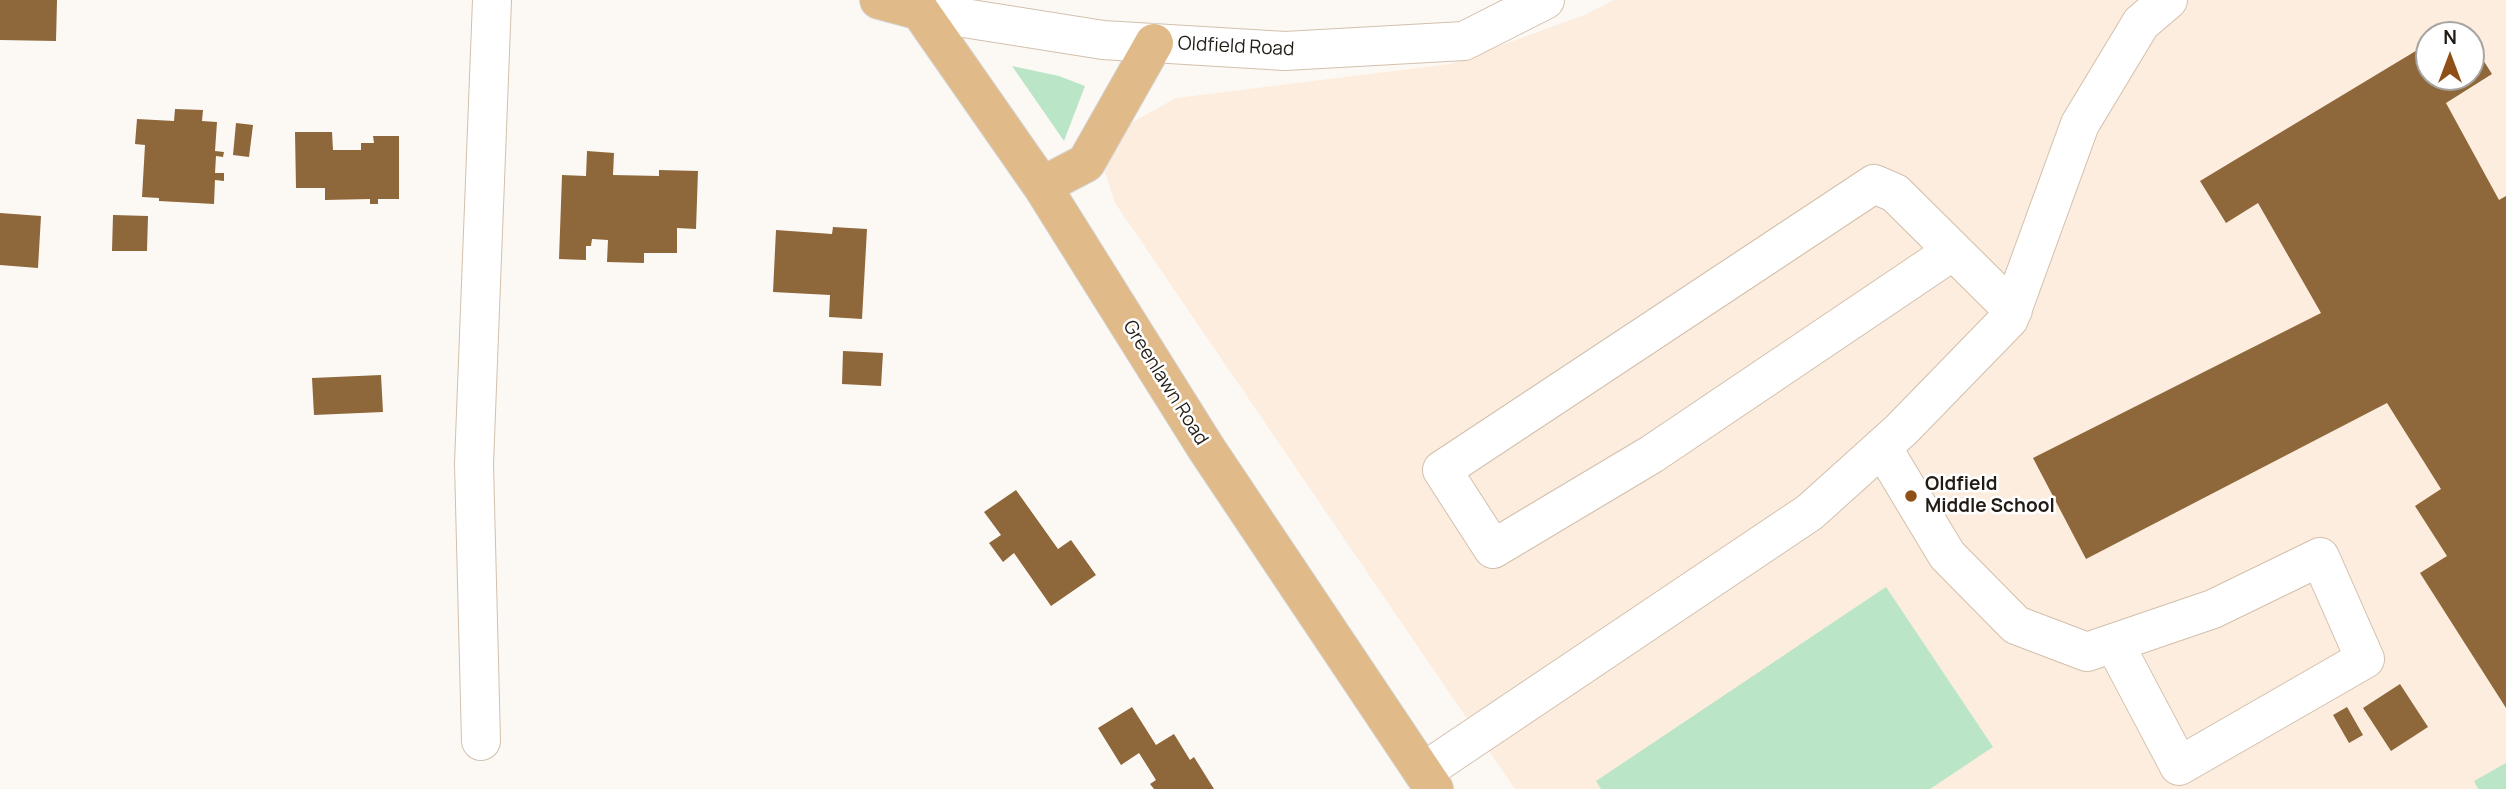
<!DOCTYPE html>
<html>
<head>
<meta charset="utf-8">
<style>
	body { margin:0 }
	#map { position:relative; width:2506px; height:789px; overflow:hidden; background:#fcf9f5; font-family:Manrope,sans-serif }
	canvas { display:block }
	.north { position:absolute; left:2415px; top:21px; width:70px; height:70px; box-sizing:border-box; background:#fff; border:2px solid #a7a4a1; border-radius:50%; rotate:0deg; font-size:19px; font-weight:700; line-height:28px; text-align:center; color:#221c15 }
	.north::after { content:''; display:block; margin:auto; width:24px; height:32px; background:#8f5017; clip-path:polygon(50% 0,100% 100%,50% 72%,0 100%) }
</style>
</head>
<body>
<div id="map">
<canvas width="2506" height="789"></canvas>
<div class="north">N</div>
</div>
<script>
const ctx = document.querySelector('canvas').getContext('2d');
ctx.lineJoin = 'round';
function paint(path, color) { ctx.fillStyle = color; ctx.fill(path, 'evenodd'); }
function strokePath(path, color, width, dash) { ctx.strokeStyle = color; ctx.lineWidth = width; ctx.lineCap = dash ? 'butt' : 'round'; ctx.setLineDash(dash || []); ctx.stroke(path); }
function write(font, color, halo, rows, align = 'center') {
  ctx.font = font + ' Manrope,sans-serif'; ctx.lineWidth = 5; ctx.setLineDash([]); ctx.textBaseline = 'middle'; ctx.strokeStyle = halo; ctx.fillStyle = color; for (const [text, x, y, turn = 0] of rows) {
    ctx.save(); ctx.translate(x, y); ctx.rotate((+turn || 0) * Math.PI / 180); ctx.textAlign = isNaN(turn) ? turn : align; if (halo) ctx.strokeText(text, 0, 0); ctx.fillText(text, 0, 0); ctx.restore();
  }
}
paint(new Path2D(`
	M1614,0h892v789h-991l-400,-586 -13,-40 18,-34 56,-31 274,-34 134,-49zM2429,35h42v42h-42z`), '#fcedde');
paint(new Path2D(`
	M1012,66l47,10 26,10 -21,55z
	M1886,587l107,160 -63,42h-329l-5,-8z
	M2506,763v26h-28l-4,-8z`), '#bae5c7');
paint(new Path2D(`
	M0,0h57l-1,41 -56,-1z
	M2461,25l6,10h-24z
	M2471,41l21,33 -46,29 53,97 7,-4v512l-86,-135 27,-17 -32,-50 26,-17 -54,-86 -301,156 -53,-101 288,-145 -63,-110 -32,20 -26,-42 229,-138v34h42z
	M175,109l28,1 -1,11 15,1 -2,29 9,1 -1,5 -7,-1 -1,17h9v8l-9,-1 -1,24 -55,-3v-3l-17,-1 3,-52 -10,-1 2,-25 37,2z
	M236,123l17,2 -4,32 -16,-2z
	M295,132h37l1,18h28v-7h13l-1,-7h26v63h-21v5h-8v-5l-45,1v-12h-29z
	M587,151l27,2 -1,22 46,1v-6l39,1 -2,58 -19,-1v25h-33v10l-37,-1 1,-22 -16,-1 -1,7h-5v14l-27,-1 3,-84 24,1z
	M0,213l41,3 -3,52 -38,-3z
	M113,215l35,1 -1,35h-35z
	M833,227l34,2 -5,90 -33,-2 1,-22 -57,-3 3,-62 56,4z
	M843,351l40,2 -2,33 -39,-2z
	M381,375l2,37 -69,3 -2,-37z
	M1016,490l42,59 13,-9 25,35 -45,31 -37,-53 -11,9 -14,-19 12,-8 -17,-23z
	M2400,684l28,43 -37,24 -28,-43z
	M1132,707l24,38 18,-11 16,26 4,-3 20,32h-60l-4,-5 6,-4 -17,-27 -18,12 -23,-37z
	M2347,707l16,28 -14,8 -16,-28z`), '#8e673a');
const minor = new Path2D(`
	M920,11l183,29 182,11 179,-10 81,-41
	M1953,251l-301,203 -159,95 -51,-79 432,-286 21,9 118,117
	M1882,447l65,108 69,70 71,27 126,-43 107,-52 45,102 -186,107 -65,-123
	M481,741l-7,-277 18,-464
	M1423,772l387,-260 91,-82 108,-111 71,-195 61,-101 27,-23`);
const major = new Path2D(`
	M879,0l41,11 122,175 164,262 228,341
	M1042,186l44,-23 68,-120`);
strokePath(minor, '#d2c0ac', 40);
strokePath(major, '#d7d6d5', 40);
strokePath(minor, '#fff', 38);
strokePath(major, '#e0ba89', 38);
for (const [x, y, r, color] of [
	[1911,496,7,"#8f5017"]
]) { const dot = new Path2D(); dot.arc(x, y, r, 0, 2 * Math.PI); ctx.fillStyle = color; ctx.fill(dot); strokePath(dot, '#fff', 2.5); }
write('19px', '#221c15', '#fff', [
	["Oldfield Road",1236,47,3],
	["Greenlawn Road",1165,383,58]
]);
write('bold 19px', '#221c15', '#fff', [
	["Oldfield",1925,485],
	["Middle School",1925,507]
], 'left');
</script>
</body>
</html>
